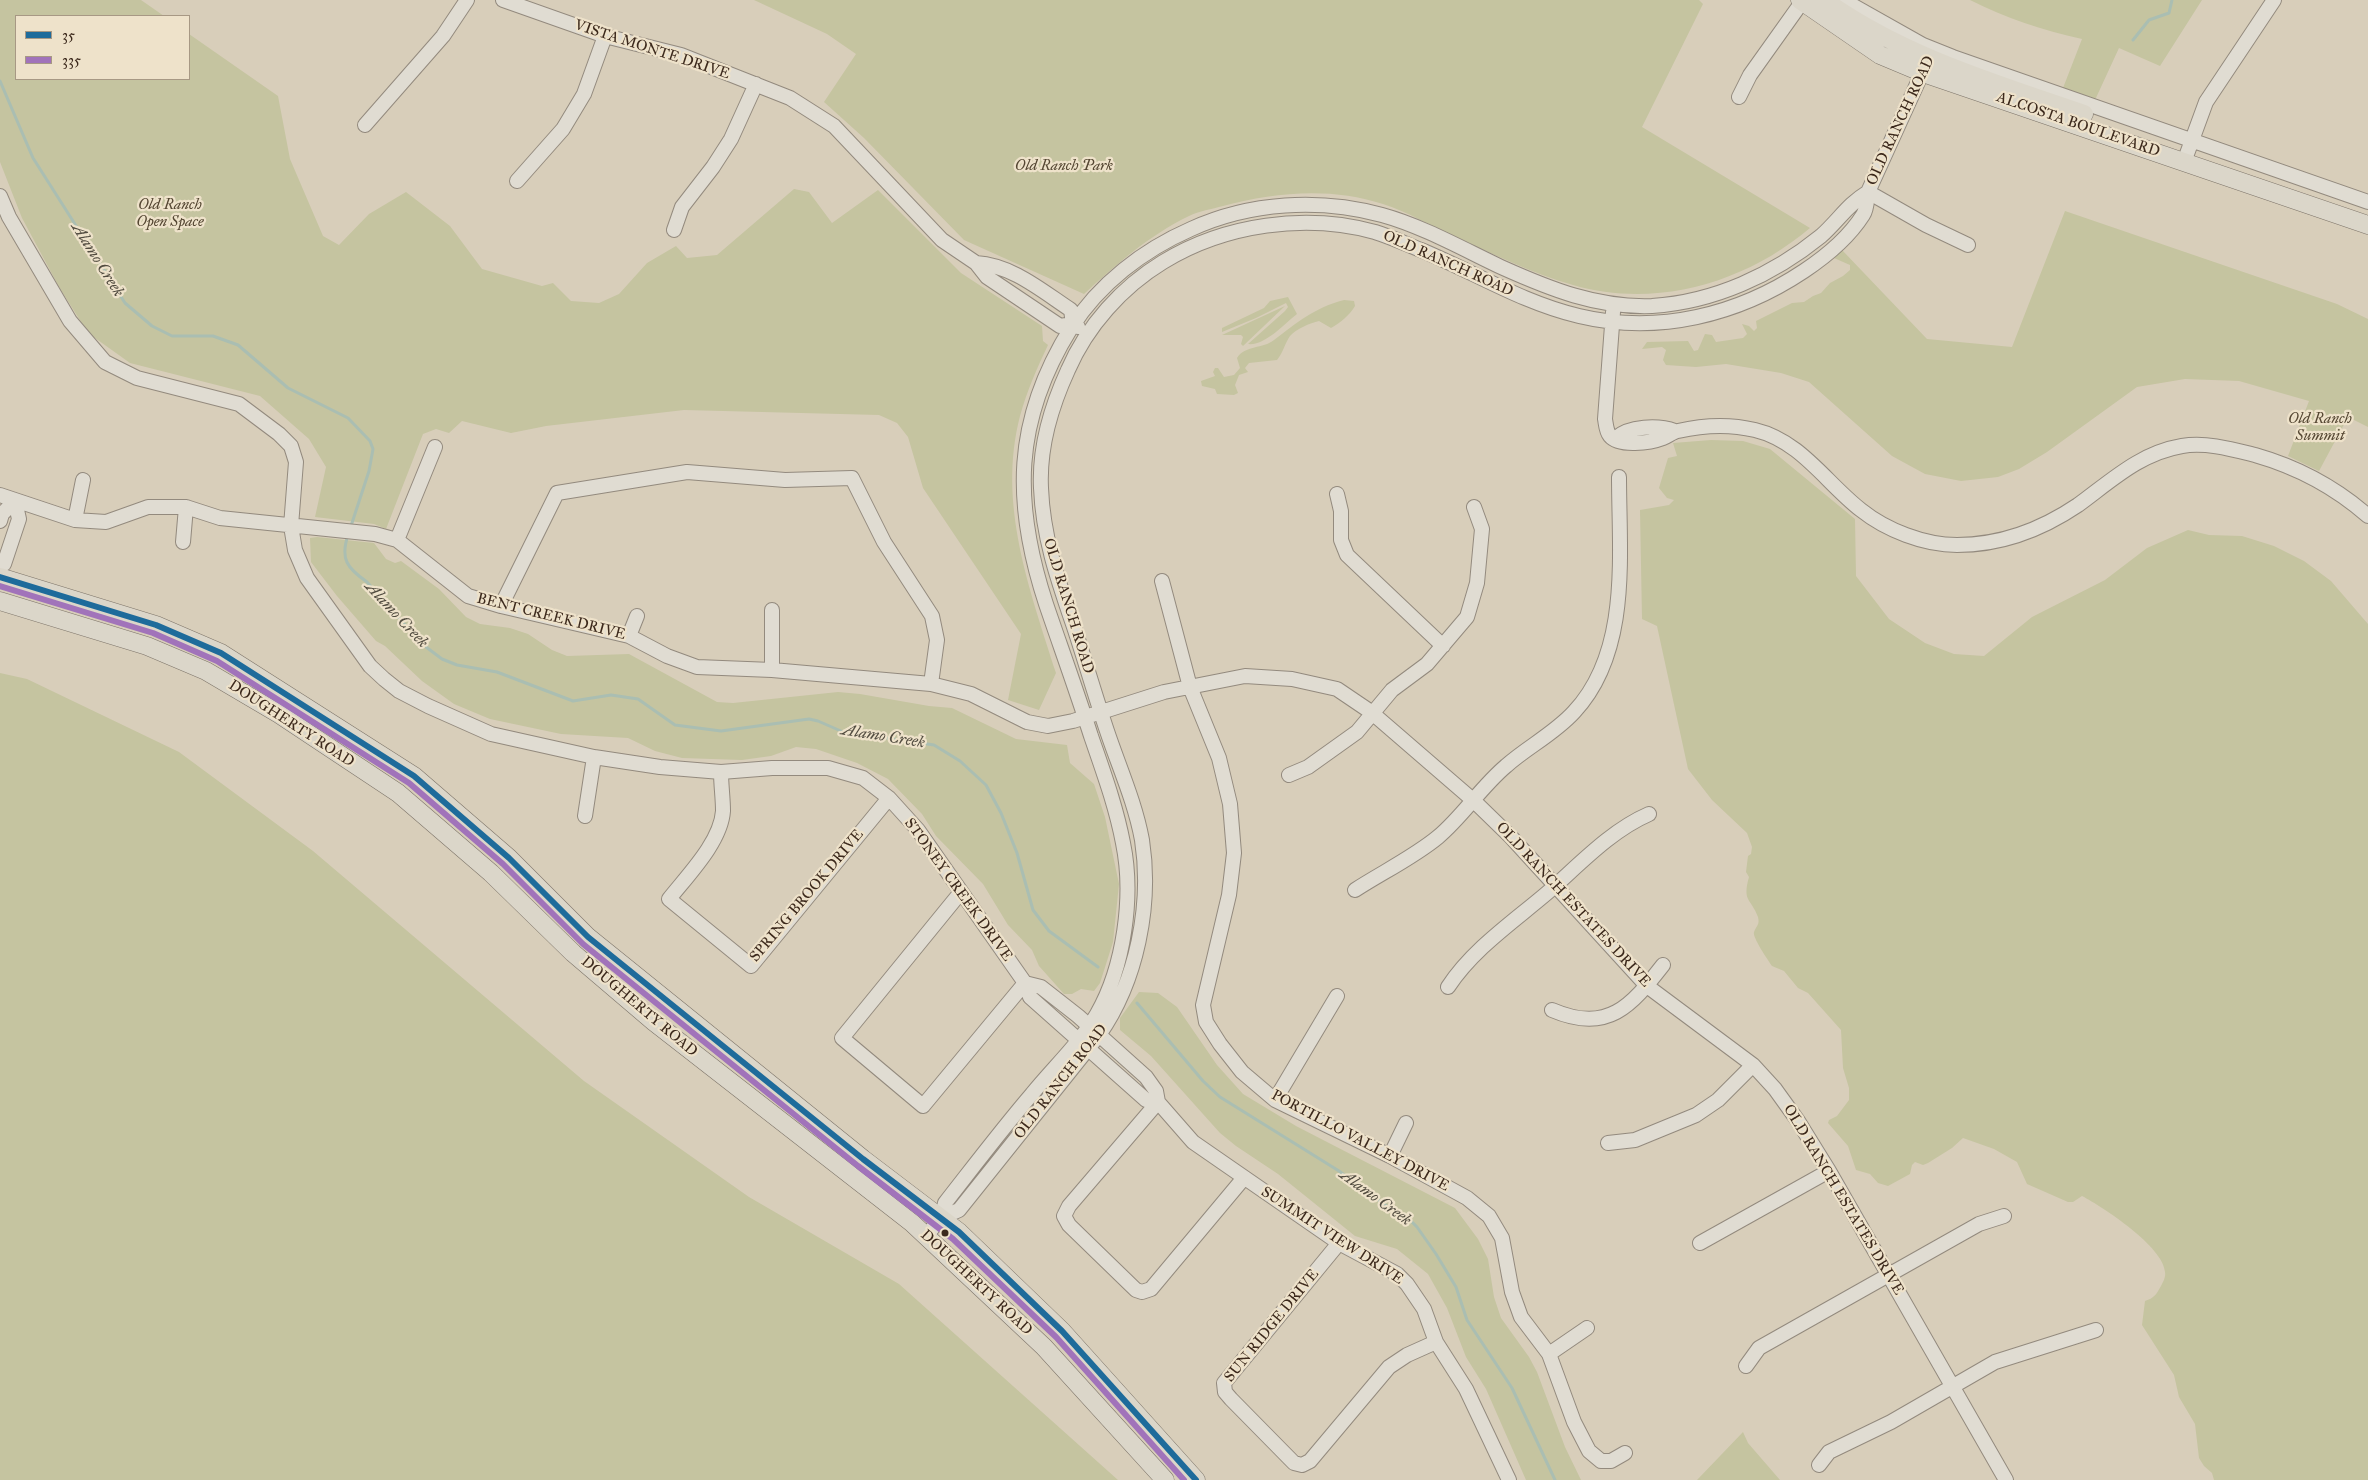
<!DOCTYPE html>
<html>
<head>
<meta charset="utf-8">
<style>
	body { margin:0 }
	#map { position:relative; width:2368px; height:1480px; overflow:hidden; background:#d8ceba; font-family:"IM FELL Great Primer",serif }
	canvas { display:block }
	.legend { position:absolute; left:15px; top:15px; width:175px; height:65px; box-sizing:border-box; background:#eee2ca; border:1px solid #a79884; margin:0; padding:6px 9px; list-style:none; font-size:15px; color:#3c291c }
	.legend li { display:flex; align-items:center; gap:10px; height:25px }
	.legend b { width:25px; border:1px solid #a79884 }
</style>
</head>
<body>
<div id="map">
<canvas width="2368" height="1480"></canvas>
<ul class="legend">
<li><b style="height:6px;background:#1e6b9b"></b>35</li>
<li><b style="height:6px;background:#a173ba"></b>335</li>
</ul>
</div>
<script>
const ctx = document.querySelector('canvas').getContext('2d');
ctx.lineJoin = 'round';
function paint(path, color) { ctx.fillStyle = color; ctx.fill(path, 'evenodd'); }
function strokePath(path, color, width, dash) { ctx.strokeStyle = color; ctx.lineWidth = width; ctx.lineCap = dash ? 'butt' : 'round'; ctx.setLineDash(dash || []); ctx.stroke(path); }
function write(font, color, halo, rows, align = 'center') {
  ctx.font = font + ' "IM FELL Great Primer",serif'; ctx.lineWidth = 4.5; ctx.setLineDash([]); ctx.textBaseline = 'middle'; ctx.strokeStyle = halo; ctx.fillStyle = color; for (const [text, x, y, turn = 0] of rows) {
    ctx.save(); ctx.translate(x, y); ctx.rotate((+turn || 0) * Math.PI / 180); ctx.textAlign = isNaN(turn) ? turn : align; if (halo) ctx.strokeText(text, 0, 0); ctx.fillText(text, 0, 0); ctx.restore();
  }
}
paint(new Path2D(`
	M0,0h141l23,16h-148v63h173v-45l89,62 12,63 33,77 16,9 30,-31 37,-22 44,34 32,43 60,17 11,-3 18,18 28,2 20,-9 28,-31 29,-17 11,12 30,-3 77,-66 15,3 23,31 46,-33 83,83 81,53 1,15 5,4c-11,23 -21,46 -28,71 -23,88 10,174 36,257l-17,37 -31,-10 13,-66 -98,-146 -15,-51 -11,-14 -18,-8 -195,-5 -138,16 -35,7 -49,-12 -13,12 -13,-4 -13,5 -37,95 -12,-5 -59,-7 11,-50 -17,-28 -49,-43 -130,-33 -42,-30 -29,-46 -37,-69 -22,-56z
	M754,0h945l4,4 -61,123 168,101c-65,55 -154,81 -237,57 -40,-11 -79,-31 -118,-48 -24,-11 -47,-25 -72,-33 -52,-17 -108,-12 -160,2 -11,3 -24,5 -34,10 -41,20 -72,48 -105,78l-120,-54 -100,-102 -40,-36 32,-48 -29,-20z
	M1970,0h232l-42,66 -41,-18 -24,52 -32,-12 19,-49c-40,-9 -76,-21 -112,-39z
	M2065,211l272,93 31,15v108l-20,-10 -29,54 -31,-15 21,-55 -70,-20 -54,-2 -48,8 -90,65 -28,17 -21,8 -37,4 -36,-7 -33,-18 -83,-74 -28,-9 -55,-9 -30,3 -30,-2 -3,-5 3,-10 -4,-3 -20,2 5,-7 41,-1 6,10 4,-1 7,-16 7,1 4,7 27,-4 4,-4 -5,-10 7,2 5,5 3,-3 -1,-7 36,-18 12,-1 9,-6 8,-3 9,-10 13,-7 7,-6v-5l-16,-7 8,-8 85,89 85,8z
	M1288,297l9,17c-13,10 -32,32 -49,30l37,-33 3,-4 -2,-4 -30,15 -34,14v-4l42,-20 6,-7z
	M1344,300l10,1 1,5c-5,9 -15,17 -24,22l-12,-7c-9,2 -23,8 -29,15 -5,7 -7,17 -13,24l-28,3 -4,5 3,4 -9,3 -4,10 3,8 -4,2 -17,-1 -2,-5 -13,-3 -1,-5 14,-5 -2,-4 2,-4h3l6,9 10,-2 6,-7 -3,-10c8,-13 26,-9 37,-18 24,-18 40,-32 70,-40z
	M1285,306l-42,40 -2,-2 2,-7 -2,-2h-19z
	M1711,440l32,1 27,8 85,70 1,57 33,43 36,24 29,11 30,2 48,-39 73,-37 42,-32 41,-18 21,5 33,1 32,10 30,15 27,20 37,43v856h-154l-2,-7 -8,-7 -5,-8 -4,-34 -16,-27 -5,-22 -32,-50 3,-24c9,-3 11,-6 16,-15 2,-4 5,-9 4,-14 -1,-25 -62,-65 -83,-76l-9,6h-5l-41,-18 -10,-22 -23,-13 -31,-11 -11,10 -24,15 -5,2 -8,-3 -3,3 -2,9 -22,12 -10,-3 -8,-9 -14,-4 -8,-24 -20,-23 1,-3 8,-4 12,-16v-12l-6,-20 -2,-38 -33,-37 -10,-5 -14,-17 -12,-5c-4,-6 -20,-29 -18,-34 2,-6 6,-7 4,-15 -7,-19 -16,-15 -9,-40l-3,-5 2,-16 3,-2 1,-7 -5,-14 -35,-33 -24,-31 -31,-143 -15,-7 -2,-109 29,-5 5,-5 -7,-2 -8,-10 9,-30 9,-2 -4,-13z
	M317,537l57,6 12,16 9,4 6,-2 38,28 27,28 14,7 30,4 18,6 24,16 15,6 62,-2 88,48 16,1 105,-11 22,2 69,12 23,2 64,31 51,6 3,18 24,21 11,33 14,67 -6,58 -13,41 -6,8 -13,-2 -9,5h-8l-25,-28 -7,-16 -24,-25 -25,-41 -47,-48 -14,-22 -34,-35 -31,-16 -41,-14 -20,-2 -25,9 -29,4 -60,-2 -27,-7 -27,-13 -67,-4 -71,-15 -36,-15 -32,-23 -37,-35 -9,-5 -39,-45 -26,-34 -1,-24z
	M0,673l27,6 152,73 134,99 271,230 165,116 150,87 219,196h-1118z
	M1139,992l19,1 19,14 40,58 26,29 53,32 159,82 23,31 10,20 6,38 7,21 28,39 8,15 28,75 16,33h-55l-40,-91 -20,-32 -19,-49 -19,-34 -31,-25 -42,-13 -77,-62 -42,-28 -16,-13 -69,-77 -31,-26v-12z
	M1743,1432l5,11 32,37h-83z`), '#c5c4a0');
strokePath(new Path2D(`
	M2133,40l16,-20 20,-7 3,-13
	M0,81l33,77 92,145 27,23 20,10h41l25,9 50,43 60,30 22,23 3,8 -4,22 -19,58
	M348,535c-8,24 -1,33 19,47l55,62 20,15 15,6 40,7 76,29 38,-6 27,4 37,26 46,6 88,-12 9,2 32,14 37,3 47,7 26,16 26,24 15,28 16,40 16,57 16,21 49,36
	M1137,1003l66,78 17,16 119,74 61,45 11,5 6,6 19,27 20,33 11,33 45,68 43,92`), '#aabeb2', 3);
const minor = new Path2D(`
	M503,0l102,36 76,19 109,43 44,28 108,114 34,23 11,14 73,49 13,-2 5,3
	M1843,0l80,45 30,12 415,145
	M1739,97l11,-22 52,-73
	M365,125l78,-89 24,-36
	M2184,162l22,-60 68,-102
	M517,181l46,-52 21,-35 21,-58
	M1868,192l58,33 42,20
	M0,196l9,21 61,104 35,41 32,16 102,26 40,30 12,12 5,16 -5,64 4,24 12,28 63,88 14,13 15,12 29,15 63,28 103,23 66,10 61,5 51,-4h56l35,10 26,20 29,32 107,153 5,14 116,103 12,2
	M674,230l8,-23 31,-40 18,-28 25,-55
	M976,263c36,2 66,28 95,47l2,14
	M1613,312l-8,107c1,5 1,12 5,17 9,11 40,7 53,2 5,-2 10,-6 15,-7 26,-6 52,-7 77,-1 46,11 71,53 106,80 25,20 63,35 96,35 45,0 84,-15 121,-40 33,-24 62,-52 104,-59 24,-4 49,3 73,9 42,12 80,32 113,61
	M1616,438c13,-12 42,-13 59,-7
	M1337,494l4,17v29l6,15 96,91
	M0,495l75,25 31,2 42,-15h38l34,11 155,16 22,6 71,56 33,10 128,30 38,20 30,11 75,3 159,14 40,10 56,28 21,4 25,-5 91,-29 81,-16 47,3 45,10 34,23 103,89 37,36 136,149 106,79 22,24 23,32 31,50 177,309
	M75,520l8,-40
	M0,521l2,-7 13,-13
	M397,540l38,-93
	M183,542l3,-35
	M0,566l4,-2 15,-45 -4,-18
	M1162,581l28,106 29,71 11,46 4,49 -5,42 -26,110 3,17 14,22 22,28 33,28 115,56 77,42 22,18 13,22 10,54 9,25 28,37 25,68 15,29 12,10h10l14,-8
	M501,606l56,-113 130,-21 98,8 67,-2 32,64 48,74 5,24 -6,44
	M772,610v60
	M629,636l8,-20
	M721,772c0,13 2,26 2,39 -2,31 -36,65 -54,88l82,67 138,-168
	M1289,775l19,-8 49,-35 35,-42 35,-26 40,-47 10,-34 5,-54 -8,-22
	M585,816l9,-59
	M1355,890c26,-17 59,-33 83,-53 25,-21 43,-50 68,-71 21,-19 48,-32 68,-54 57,-61 45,-158 45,-235
	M961,892l-119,146 81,68 102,-123
	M1025,983l16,4 37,29 68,61 10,14 2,11 35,40 146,101 58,31 10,10 17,25 12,33 30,47 43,91
	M1448,987c25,-38 65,-65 99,-94 32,-28 63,-62 102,-79
	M1552,1010c56,24 79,-4 111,-45
	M1275,1100l62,-104
	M1158,1102l-89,104 -5,10 5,9 67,65 6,2 9,-3 92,-110
	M1608,1143l27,-3 61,-25 22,-15 35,-35
	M1390,1156l16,-33
	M941,1218l18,-8 140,-175c38,-54 53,-130 43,-195 -7,-38 -23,-73 -35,-109 -11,-33 -21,-67 -32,-101 -16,-47 -32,-91 -34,-142 -2,-41 10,-81 27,-118 19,-44 54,-83 95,-108 62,-38 143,-49 212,-30 16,5 31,12 46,18 53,22 102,53 158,66 79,19 159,-1 225,-45 21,-14 45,-34 59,-56 4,-6 4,-15 5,-23l65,-143
	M926,1236l15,-18 4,-15c29,-37 57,-74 87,-109 21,-26 48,-51 65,-80 27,-47 37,-118 26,-171 -7,-37 -20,-72 -32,-107 -14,-44 -30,-88 -45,-132 -33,-101 -33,-183 25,-276 28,-44 72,-78 120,-99 59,-27 128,-31 191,-14 40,11 81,34 119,52 49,22 96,41 151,39 62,-4 121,-31 169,-70 17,-15 27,-32 47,-44
	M1339,1243l-115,140 1,9 6,7 63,64 8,2 8,-4 79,-94 18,-12 29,-13
	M1700,1243l129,-72
	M1549,1354l38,-26
	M1746,1366l13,-18 220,-124 25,-8
	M1819,1465l10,-13 62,-30 104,-60 101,-32`);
const major = new Path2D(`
	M1800,0l80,55 43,18 445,152
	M1824,0c78,56 170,83 260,114
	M0,577l156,48 65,28 193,123 95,82 79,79 275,222 96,73 103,99 134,149
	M0,601l147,45 59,25 73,43 119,79 93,80 82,80 81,69 258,201 132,124 121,133`);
strokePath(minor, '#938a7e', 16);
strokePath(major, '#7d7469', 19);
strokePath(minor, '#e0dcd2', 14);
strokePath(major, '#dbd6c9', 18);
strokePath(new Path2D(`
	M0,577l156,48 65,28 193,123 95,82 79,79 275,222 96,73 103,99 134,149`), '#1e6b9b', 6);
strokePath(new Path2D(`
	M0,586l153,47 64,28 192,122 94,81 80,80 275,222 95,73 103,98 128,143`), '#a173ba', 6);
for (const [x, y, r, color] of [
	[945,1233,4.5,"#3c291c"]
]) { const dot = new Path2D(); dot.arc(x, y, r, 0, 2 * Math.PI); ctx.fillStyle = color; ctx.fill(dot); strokePath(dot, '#eee2ca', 2); }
write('15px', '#3c291c', '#eee2ca', [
	["VISTA MONTE DRIVE",652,50,18],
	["OLD RANCH ROAD",1901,121,-65],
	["ALCOSTA BOULEVARD",2078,125,19],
	["OLD RANCH ROAD",1448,264,24],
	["OLD RANCH ROAD",1068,606,73],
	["BENT CREEK DRIVE",551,617,14],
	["DOUGHERTY ROAD",291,724,33],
	["STONEY CREEK DRIVE",958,890,54],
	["SPRING BROOK DRIVE",807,896,-50],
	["OLD RANCH ESTATES DRIVE",1573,905,47],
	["DOUGHERTY ROAD",639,1007,40],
	["OLD RANCH ROAD",1061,1082,-52],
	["PORTILLO VALLEY DRIVE",1360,1141,28],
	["OLD RANCH ESTATES DRIVE",1843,1200,59],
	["SUMMIT VIEW DRIVE",1332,1236,33],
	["DOUGHERTY ROAD",976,1283,43],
	["SUN RIDGE DRIVE",1272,1326,-51]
]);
write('italic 15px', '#544632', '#eee2ca', [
	["Old Ranch Park",1064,166],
	["Old Ranch",170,205],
	["Open Space",170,222],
	["Old Ranch",2320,419],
	["Summit",2320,436]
]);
write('italic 16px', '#524c40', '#eee2ca', [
	["Alamo Creek",97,260,58],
	["Alamo Creek",396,615,47],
	["Alamo Creek",883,737,9],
	["Alamo Creek",1375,1198,36]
]);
</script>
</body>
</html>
